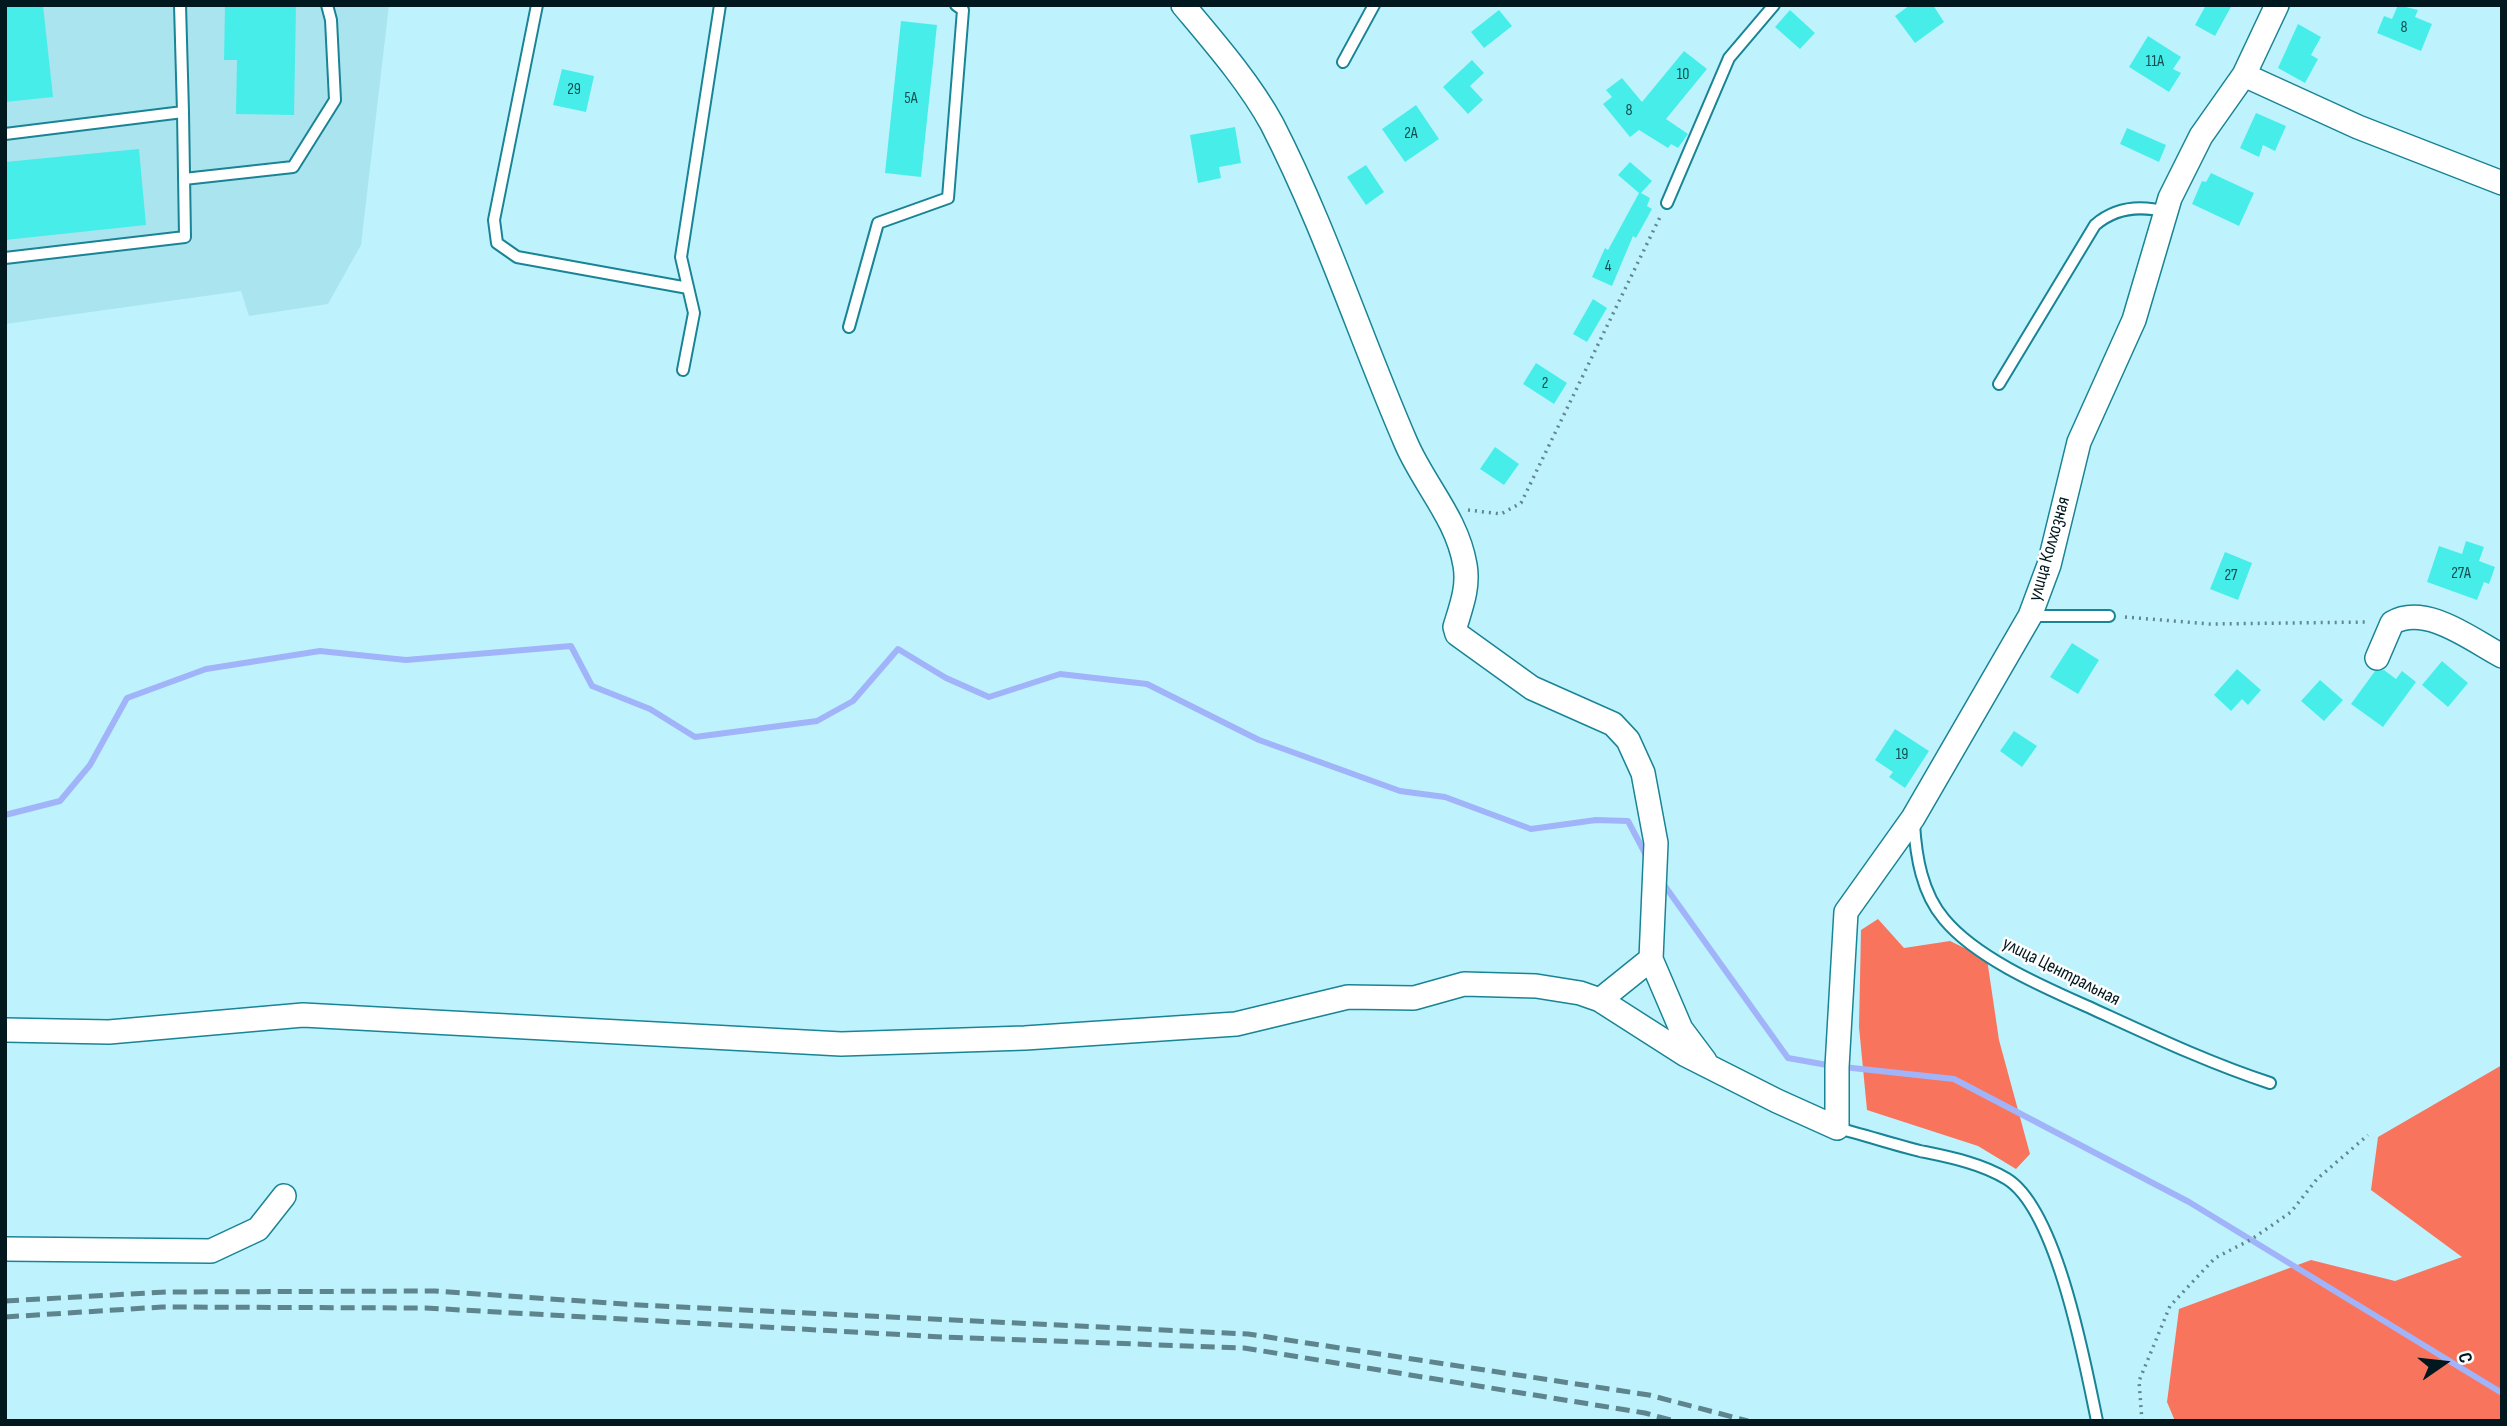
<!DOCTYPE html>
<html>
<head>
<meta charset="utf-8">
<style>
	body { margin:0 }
	#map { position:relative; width:2507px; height:1426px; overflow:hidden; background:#bef3fe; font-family:"Sofia Sans Condensed",sans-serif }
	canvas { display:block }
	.frame { position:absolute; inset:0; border:7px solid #00181e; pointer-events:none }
	.north { position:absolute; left:2409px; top:1328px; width:70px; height:70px; -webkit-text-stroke:5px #fff; paint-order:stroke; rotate:76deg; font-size:19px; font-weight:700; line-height:28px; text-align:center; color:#00181e }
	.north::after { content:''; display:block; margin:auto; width:24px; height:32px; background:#00181e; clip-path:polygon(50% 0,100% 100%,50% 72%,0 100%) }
</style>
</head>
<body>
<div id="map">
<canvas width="2507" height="1426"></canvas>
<div class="frame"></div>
<div class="north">С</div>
</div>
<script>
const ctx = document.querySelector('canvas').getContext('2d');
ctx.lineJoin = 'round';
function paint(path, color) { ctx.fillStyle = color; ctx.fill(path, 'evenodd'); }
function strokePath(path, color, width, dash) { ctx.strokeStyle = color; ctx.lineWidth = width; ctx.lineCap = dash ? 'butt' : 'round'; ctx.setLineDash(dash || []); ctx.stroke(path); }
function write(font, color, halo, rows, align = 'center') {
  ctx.font = font + ' "Sofia Sans Condensed",sans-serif'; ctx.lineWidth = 5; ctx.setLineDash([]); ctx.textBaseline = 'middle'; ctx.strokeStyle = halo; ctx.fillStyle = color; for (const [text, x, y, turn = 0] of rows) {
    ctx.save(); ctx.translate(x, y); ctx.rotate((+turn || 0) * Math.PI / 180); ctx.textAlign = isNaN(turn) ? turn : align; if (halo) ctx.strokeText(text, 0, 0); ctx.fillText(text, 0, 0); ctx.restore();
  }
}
paint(new Path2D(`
	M5,5h384l-28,240 -33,59 -79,12 -8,-25 -236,33z`), '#aae4ef');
paint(new Path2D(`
	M1878,919l26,29 46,-7 37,18 12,81 31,114 -14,15 -38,-23 -111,-36 -8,-83 2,-97z
	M2502,1065v356h-327l-8,-19 12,-93 132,-49 84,21 67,-24 -91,-67 7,-53z`), '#f8745c');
strokePath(new Path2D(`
	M5,815l55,-14 30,-36 37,-67 79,-29 114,-18 86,9 165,-14 21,40 58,23 45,28 122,-16 36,-20 45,-52 48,29 43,19 71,-23 87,10 112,56 141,51 45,6 86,32 65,-9 32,1 19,36
	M1662,882l126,176 45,8
	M1843,1067l111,12 235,123 313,191`), '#a1b4f9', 6);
paint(new Path2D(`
	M5,5h38l10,92 -48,5z
	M225,5h71l-2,110 -58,-1 1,-54h-13z
	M1910,5h23l11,17 -29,21 -20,-27z
	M2206,5h26l-17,31 -20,-11z
	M2398,5l20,5 -3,7 17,7 -11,27 -44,-18 7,-17 8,3z
	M1499,10l13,16 -28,22 -13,-16z
	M1790,10l25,23 -15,16 -25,-22z
	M901,21l36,4 -16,152 -36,-4z
	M2298,24l23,13 -10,18 7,4 -13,24 -27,-15z
	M2148,36l33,21 -8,12 8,4 -12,19 -40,-25z
	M1684,51l23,18 -41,50 22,15 -10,14 -7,-4 -3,4 -29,-18 -9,7 -27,-33 9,-7 -6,-7 16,-12 20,24z
	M1472,60l12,13 -14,13 13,14 -15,14 -25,-27z
	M562,69l32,7 -8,36 -33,-7z
	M1416,105l23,34 -34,23 -23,-33z
	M2256,113l30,13 -11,25 -12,-6 -4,12 -19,-9z
	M1235,127l6,36 -22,4 2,11 -23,5 -8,-48z
	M2127,128l39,17 -7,17 -39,-18z
	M139,149l7,76 -141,15v-78z
	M1630,162l22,19 -11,12 9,5 -3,8 5,3 -16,29 -3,-2 -21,50 -20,-9 13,-29 3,2 31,-57 -21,-18z
	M1366,165l18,27 -18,13 -19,-28z
	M2211,173l43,20 -15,33 -47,-22 10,-23 4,1z
	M1593,299l14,9 -20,34 -14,-8z
	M1536,363l31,20 -13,21 -31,-20z
	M1495,447l24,17 -15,21 -24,-16z
	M2466,541l18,6 -5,14 16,6 -6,17 -5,-2 -7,18 -50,-18 12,-36 23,8z
	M2225,552l27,11 -14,37 -28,-11z
	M2072,643l27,17 -21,34 -28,-17z
	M2442,661l26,22 -20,24 -26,-22z
	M2237,669l24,21 -13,15 -6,-6 -11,12 -17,-16z
	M2384,670l12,9 6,-8 14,11 -33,45 -32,-23 24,-33z
	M2320,680l23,20 -19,21 -23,-20z
	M1895,729l34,22 -24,37 -16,-11 4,-5 -18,-12z
	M2014,731l23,15 -15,21 -22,-16z`), '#47eee9');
const lane = new Path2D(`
	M537,5l-43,215 3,23 20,14 171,31
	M1343,62l31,-57
	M5,134l178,-22 -3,-107
	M184,179l109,-12 42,-67 -4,-80 -4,-15
	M1667,203l62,-145 45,-53
	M5,258l180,-21 -2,-125
	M849,327l29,-104 70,-25 15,-188 -7,-5
	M683,370l11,-57 -13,-56 39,-252
	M1999,384l96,-159c21,-18 45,-20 71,-13
	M2030,616h79
	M1914,824c2,33 8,69 30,95 33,40 102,69 149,90 59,27 116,54 177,74
	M1837,1128c28,7 55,16 83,23 29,6 61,12 87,28 50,31 78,184 90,242`);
const street = new Path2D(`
	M1183,5c31,37 66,77 89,119 53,103 88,213 134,319 18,42 51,75 59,122 4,22 -4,42 -10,62l2,7 75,54 81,36 15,16 15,33 13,70 -5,116
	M2244,75l114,52 144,56
	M2377,658l15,-35c34,-20 81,18 110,33
	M1600,1000l51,-41 30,70 24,32
	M5,1030l104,2 194,-17 538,29 184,-6 211,-14 112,-27 66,1 50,-14 72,2 44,7 20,7 86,55 91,46 60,27v-61l9,-155 67,-94 117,-202 19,-51 30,-123 55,-122 36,-122 31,-62 43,-61 33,-70
	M5,1249l206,2 47,-22 26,-33`);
strokePath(lane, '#198495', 14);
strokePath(street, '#198495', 26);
strokePath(new Path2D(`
	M1468,510l33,4 20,-11 139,-286
	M2125,617l85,7 159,-2
	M2142,1421l-3,-40 31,-75 45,-48 37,-19 39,-27 26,-33 51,-44`), '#618890', 3.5, [2, 5]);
strokePath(lane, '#fff', 10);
strokePath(street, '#fff', 23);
strokePath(new Path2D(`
	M5,1301l161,-9 269,-1 204,14 609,29 401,61 99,26
	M5,1317l157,-10 264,1 517,29 301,11 401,65 29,8`), '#5e848d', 5, [14, 7]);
write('16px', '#124e51', null, [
	["8",2404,28],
	["11А",2155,62],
	["10",1683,75],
	["29",574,90],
	["5А",911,99],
	["8",1629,111],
	["2А",1411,134],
	["4",1608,267],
	["2",1545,384],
	["27А",2461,574],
	["27",2231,576],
	["19",1902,755]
]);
write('19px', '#00181e', '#fff', [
	["улица Колхозная",2050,549,-74],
	["улица Центральная",2061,972,27]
]);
</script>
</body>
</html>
